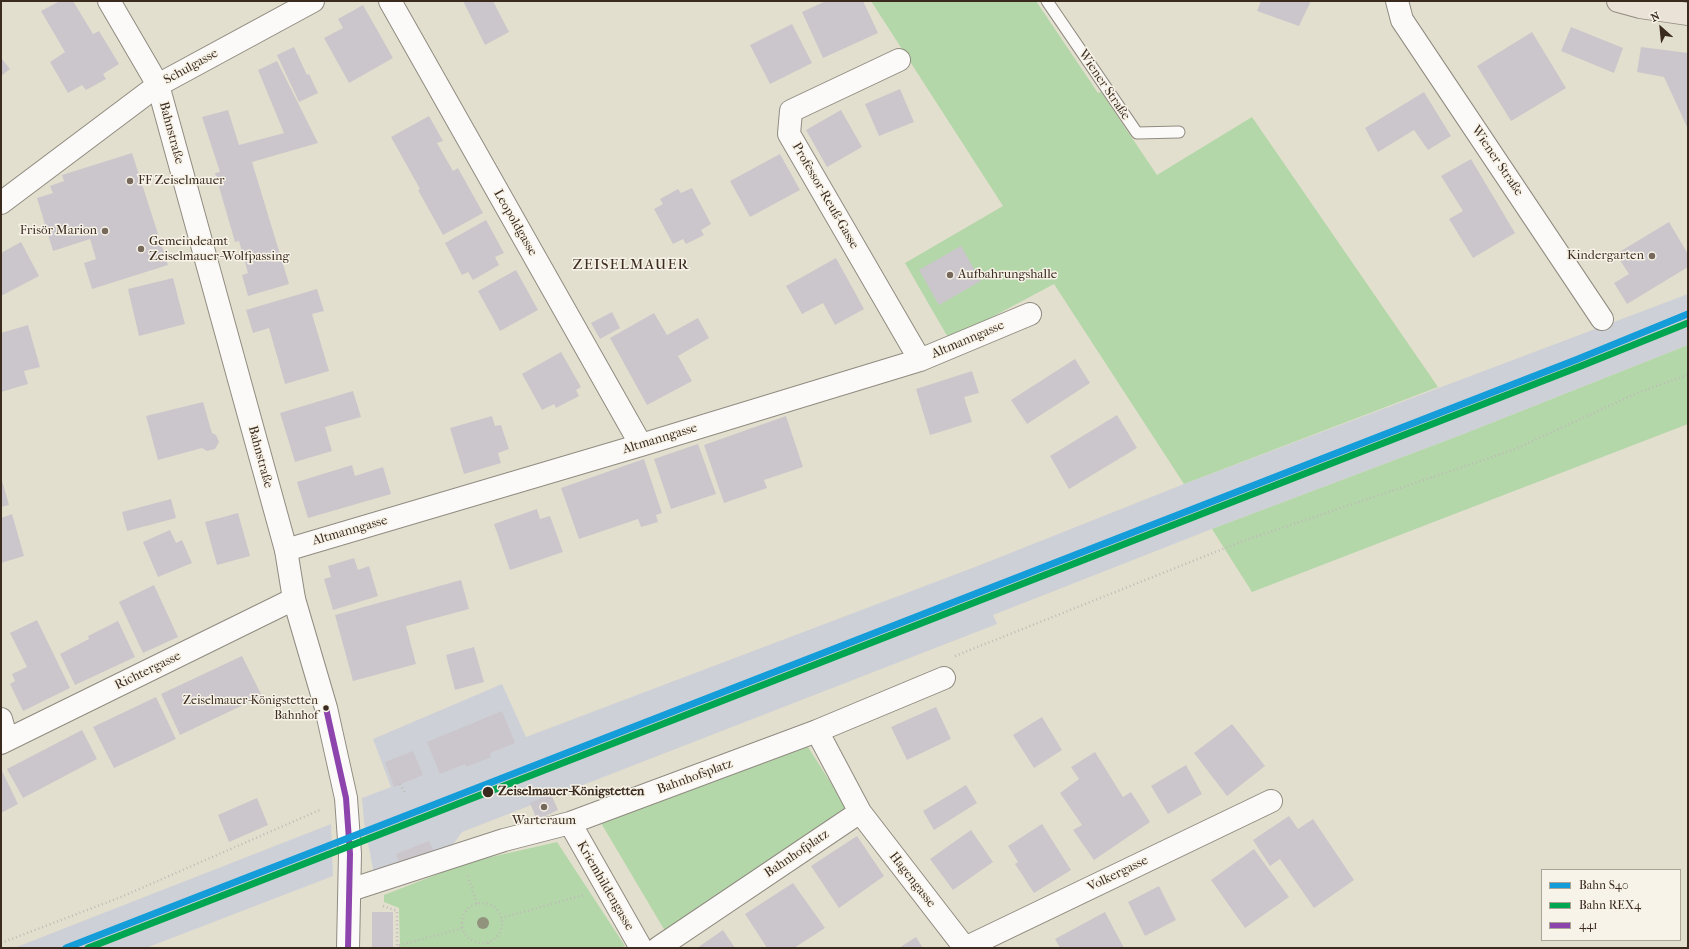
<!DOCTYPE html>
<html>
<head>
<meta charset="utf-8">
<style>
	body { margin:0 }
	#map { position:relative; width:1689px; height:949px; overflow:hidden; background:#e3dfce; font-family:"IM FELL French Canon",serif }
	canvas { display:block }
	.frame { position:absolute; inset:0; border:2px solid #3b2a1e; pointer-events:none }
	.legend { position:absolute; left:1541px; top:869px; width:140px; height:72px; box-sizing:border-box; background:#f7f3e8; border:1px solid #aca397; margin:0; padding:5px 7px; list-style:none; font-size:12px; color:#3b2a1e }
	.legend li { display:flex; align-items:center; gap:8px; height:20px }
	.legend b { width:20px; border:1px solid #aca397 }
	.north { position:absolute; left:1641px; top:8px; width:40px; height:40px; -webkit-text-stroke:3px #f7f3e8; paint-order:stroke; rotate:333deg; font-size:11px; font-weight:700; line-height:16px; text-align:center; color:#3b2a1e }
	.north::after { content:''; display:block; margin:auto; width:14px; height:18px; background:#3b2a1e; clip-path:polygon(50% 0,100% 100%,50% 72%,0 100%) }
</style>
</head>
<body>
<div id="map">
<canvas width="1689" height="949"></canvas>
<div class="frame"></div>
<ul class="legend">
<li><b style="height:5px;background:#159dd9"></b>Bahn S40</li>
<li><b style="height:5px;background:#00a651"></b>Bahn REX4</li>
<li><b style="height:5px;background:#8e44ad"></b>441</li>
</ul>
<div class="north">N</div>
</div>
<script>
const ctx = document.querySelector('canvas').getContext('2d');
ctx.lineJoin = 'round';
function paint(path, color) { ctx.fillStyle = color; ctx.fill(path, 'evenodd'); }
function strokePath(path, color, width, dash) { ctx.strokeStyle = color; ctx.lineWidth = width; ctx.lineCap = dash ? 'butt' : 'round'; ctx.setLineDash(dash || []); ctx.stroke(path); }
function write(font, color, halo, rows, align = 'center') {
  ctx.font = font + ' "IM FELL French Canon",serif'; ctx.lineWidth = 3; ctx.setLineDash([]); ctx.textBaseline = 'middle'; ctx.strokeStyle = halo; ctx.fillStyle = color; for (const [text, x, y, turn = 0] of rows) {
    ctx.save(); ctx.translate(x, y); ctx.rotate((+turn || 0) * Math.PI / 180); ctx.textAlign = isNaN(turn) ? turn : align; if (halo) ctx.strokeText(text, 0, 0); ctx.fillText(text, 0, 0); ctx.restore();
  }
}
paint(new Path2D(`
	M1688,294v51l-227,90 -249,94 -219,86 4,9 -535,208 -12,17 -76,25 -10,-52 -2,-24 29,-11 -18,-48 129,-55 24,53 449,-170 209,-83z
	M331,824l2,52 -187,72h-132z`), '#ced0d7');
paint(new Path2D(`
	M871,1h165l62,92 3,-1 56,83 95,-58 186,270 -254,97 -130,-200 -103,55 -5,-5 -41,-71 98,-57z
	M1688,345v79l-436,168 -40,-63 249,-94z
	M808,747l40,63 -183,121 -64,-108z
	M557,842l68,104 -7,2h-218l-1,-40 -15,-6v-7l85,-33z`), '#b3d7a9');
paint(new Path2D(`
	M60,1h13l20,33 6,-3 20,33 -16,10 3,5 -20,11 -4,-5 -14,8 -18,-31 15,-10 -24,-41z
	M463,1h30l16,31 -24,13z
	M826,1h37l15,32 -55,25 -21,-46z
	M1261,1h50l-12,25 -42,-15z
	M363,5l30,53 -44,25 -25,-45 19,-10 -5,-9z
	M792,24l20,39 -42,21 -20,-39z
	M1571,27l52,21 -9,25 -53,-22z
	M1532,32l34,56 -55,33 -34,-55z
	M294,47l13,28 2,-1 9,19 -19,9 -22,-47z
	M1641,47l47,6v76l-24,-52 -27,-5z
	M1,58l9,11 -9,7z
	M277,61l41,82 -66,19 37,122 -41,12 -6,-21 6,-2 -9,-32 -4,1 -20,-69 5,-1 -18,-55 26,-7 11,35 45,-12 -26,-63z
	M900,89l14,33 -35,14 -14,-32z
	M1424,92l27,44 -23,14 -14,-20 -36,22 -13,-24z
	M841,110l21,37 -35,20 -21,-37z
	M429,116l14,25 -6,2 16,28 5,-3 25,45 -40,22 -25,-45 2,-1 -29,-52z
	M132,153l36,112 -76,24 -8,-26 12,-4 -6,-20 -37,12 -16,-53 16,-5 -3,-7 14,-5 -2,-6z
	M780,154l20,36 -50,27 -20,-36z
	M1471,159l44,74 -42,25 -24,-39 14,-8 -22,-35z
	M692,188l19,36 -10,6 3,5 -18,9 -3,-5 -10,5 -19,-35 9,-5 -3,-5 18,-10 3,4z
	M486,220l18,33 -9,4 4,8 -26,15 -5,-8 -6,3 -17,-32z
	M1669,222l19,32v13l-61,37 -13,-21 15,-9 -13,-20z
	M21,242l18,34 -38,20v-43z
	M961,246l20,35 -42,24 -20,-35z
	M836,258l28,51 -29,16 -12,-22 -21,11 -16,-28z
	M516,270l22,40 -38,21 -22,-40z
	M173,278l12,46 -46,12 -11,-47z
	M317,289l7,22 -12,3 17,57 -44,13 -16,-56 -16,5 -7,-23z
	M612,312l8,16 -20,11 -9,-16z
	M654,313l13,22 31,-17 11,20 -31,18 14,25 -45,24 -37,-67z
	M28,325l12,42 -16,4 4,13 -27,8v-59z
	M561,352l20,35 -5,3 3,6 -23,12 -2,-4 -12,6 -20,-36z
	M1075,359l15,24 -63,41 -16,-24z
	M972,371l7,22 -15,4 8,25 -42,13 -14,-46z
	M353,391l8,26 -36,10 7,24 -37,11 -15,-49z
	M203,402l9,31 4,2 3,7 -4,7 -8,2 -5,-3 -44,12 -12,-44z
	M1117,415l20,33 -68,41 -19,-33z
	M492,416l3,10 6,-1 8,24 -11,4 3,10 -37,11 -14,-46z
	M786,416l17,51 -39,13 3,8 -43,15 -20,-58z
	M698,444l18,50 -45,15 -17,-50z
	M644,459l18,54 -6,2 2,7 -17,5 -3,-8 -59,20 -18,-51z
	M352,465l3,11 28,-9 8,27 -83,24 -11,-36z
	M1,477l8,28 -8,2z
	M171,499l5,19 -49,13 -5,-19z
	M537,509l3,10 10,-3 13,36 -53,18 -16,-46z
	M238,513l12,43 -33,9 -12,-43z
	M12,514l12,42 -23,7v-45z
	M170,530l6,13 6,-3 10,23 -34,14 -15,-35z
	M354,558l4,12 11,-4 9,30 -45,14 -9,-31 7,-2 -3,-11z
	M461,580l8,29 -63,17 10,38 -63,17 -18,-66z
	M154,585l24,52 -35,16 -24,-51z
	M37,620l33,68 -47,23 -13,-27 5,-3 -3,-7 15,-7 -17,-34z
	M118,621l17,36 -60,28 -15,-31 29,-15 -1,-3z
	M474,647l10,35 -29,8 -9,-35z
	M242,656l20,40 -82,39 -19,-41z
	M156,697l20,42 -62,29 -21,-41z
	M936,707l15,32 -44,21 -16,-33z
	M502,711l13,32 -25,10 1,4 -25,10 -1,-3 -25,10 -13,-32z
	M1042,717l20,33 -28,18 -21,-33z
	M1232,724l33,42 -38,30 -33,-43z
	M82,730l15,29 -74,39 -16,-29z
	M413,751l10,24 -29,12 -9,-25z
	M1095,752l28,45 8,-5 19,30 -56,38 -21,-30 9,-5 -22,-32 19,-14 -8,-12z
	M1186,765l16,29 -34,20 -17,-28z
	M1,769l17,35 -17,9z
	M966,785l11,18 -43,27 -11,-19z
	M551,794l7,16 -21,10 -7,-17z
	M257,798l11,27 -39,17 -11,-27z
	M1289,816l9,13 15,-10 41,61 -40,28 -34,-49 -10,7 -17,-26z
	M1042,824l29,46 -37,23 -19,-29 3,-2 -10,-16z
	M971,830l22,32 -40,28 -23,-31z
	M857,836l27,40 -45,32 -28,-42z
	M429,841l4,9 -33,14 -4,-10z
	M1254,849l35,48 -44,31 -34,-48z
	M793,883l32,45 -31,20h-27l-22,-34z
	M1159,886l17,34 -31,16 -17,-34z
	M372,912h21v36h-21z
	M1105,912l19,36h-64l-5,-9z
	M723,930l12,18h-38z
	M916,937l7,11h-24z`), '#cbc6cb');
const service = new Path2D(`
	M1047,1l90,132 42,-1`);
const minor = new Path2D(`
	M390,1l251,444
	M1397,1l5,19 200,299
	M899,60l-108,51 -2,23 131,226
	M1,203l157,-118 155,-84
	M286,550l355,-105 279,-85 110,-46
	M1,719l6,21
	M817,731l43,81 105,136
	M1,743l293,-144
	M570,823l71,125
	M350,890l154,-50 66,-17 247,-92 127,-53
	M658,948l202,-136
	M965,948l306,-147`);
const tertiary = new Path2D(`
	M109,1l49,84 128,465 8,49 32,109 20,90 4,56 -2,94`);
const primary = new Path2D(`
	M1618,1l22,6 48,7`);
strokePath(service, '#908b80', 13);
strokePath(minor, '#908b80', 24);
strokePath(tertiary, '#908b80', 24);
strokePath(primary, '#908b80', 24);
strokePath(new Path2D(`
	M955,656l288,-115 270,-91 124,-57 51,-18
	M400,784l5,9
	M555,793l4,7
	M468,876l9,28
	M462 923a20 20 0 1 1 40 0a20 20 0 1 1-40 0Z
	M383,906l14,5v35l66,-18
	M501,918l83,-23
	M1,943l120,-46 201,-88
	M488,943l2,5`), '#bebbb7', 2.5, [1, 3]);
strokePath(service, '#fbfaf8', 11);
strokePath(minor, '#fbfaf8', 22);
strokePath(tertiary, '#fbfaf8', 22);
strokePath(primary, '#ebe2d7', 22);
strokePath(new Path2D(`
	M326,708l20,90 4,56 -2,94`), '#8e44ad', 6);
strokePath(new Path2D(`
	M66,948l1512,-589 110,-45`), '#159dd9', 7);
strokePath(new Path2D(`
	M88,948l1493,-582 107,-43`), '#00a651', 7);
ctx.fillStyle = '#92937c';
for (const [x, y] of [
	[483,923]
]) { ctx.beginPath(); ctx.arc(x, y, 6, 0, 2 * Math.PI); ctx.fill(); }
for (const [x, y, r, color] of [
	[130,181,4,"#76695c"],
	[105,231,4,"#76695c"],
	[141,249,4,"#76695c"],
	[1652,256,4,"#76695c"],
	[950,275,4,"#76695c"],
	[326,708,3.5,"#3b2a1e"],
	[488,792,6,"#3b2a1e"],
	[544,807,4,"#76695c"]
]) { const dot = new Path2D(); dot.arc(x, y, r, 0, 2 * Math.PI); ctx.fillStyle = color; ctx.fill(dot); strokePath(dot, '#f7f3e8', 1.5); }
write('12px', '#3b2a1e', '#f7f3e8', [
	["Zeiselmauer-Königstetten",318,701],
	["Bahnhof",318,716]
], 'right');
write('13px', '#3b2a1e', '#f7f3e8', [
	["Schulgasse",191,67,-29],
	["Wiener Straße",1104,85,56],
	["Bahnstraße",171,133,75],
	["Wiener Straße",1497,161,56],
	["Professor-Reuß-Gasse",825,196,60],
	["Leopoldgasse",515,223,60],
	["Altmanngasse",968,340,-23],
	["Altmanngasse",660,439,-17],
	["Bahnstraße",260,457,75],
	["Altmanngasse",350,531,-16],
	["Richtergasse",148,671,-26],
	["Bahnhofsplatz",695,777,-20],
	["Bahnhofplatz",797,854,-34],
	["Volkergasse",1118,874,-26],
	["Hagengasse",912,880,52],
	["Kriemhildengasse",605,886,60]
]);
write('13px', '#3b2a1e', '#f7f3e8', [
	["FF Zeiselmauer",138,181],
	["Frisör Marion",97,231,"right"],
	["Gemeindeamt",149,242],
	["Zeiselmauer-Wolfpassing",149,257],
	["Kindergarten",1644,256,"right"],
	["Aufbahrungshalle",958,275],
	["Warteraum",544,821,"center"]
], 'left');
write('bold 13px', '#3b2a1e', '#f7f3e8', [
	["Zeiselmauer-Königstetten",498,792]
], 'left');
ctx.letterSpacing = '1px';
write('15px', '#3b2a1e', '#f7f3e8', [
	["ZEISELMAUER",631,265]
]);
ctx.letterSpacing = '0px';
</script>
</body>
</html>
